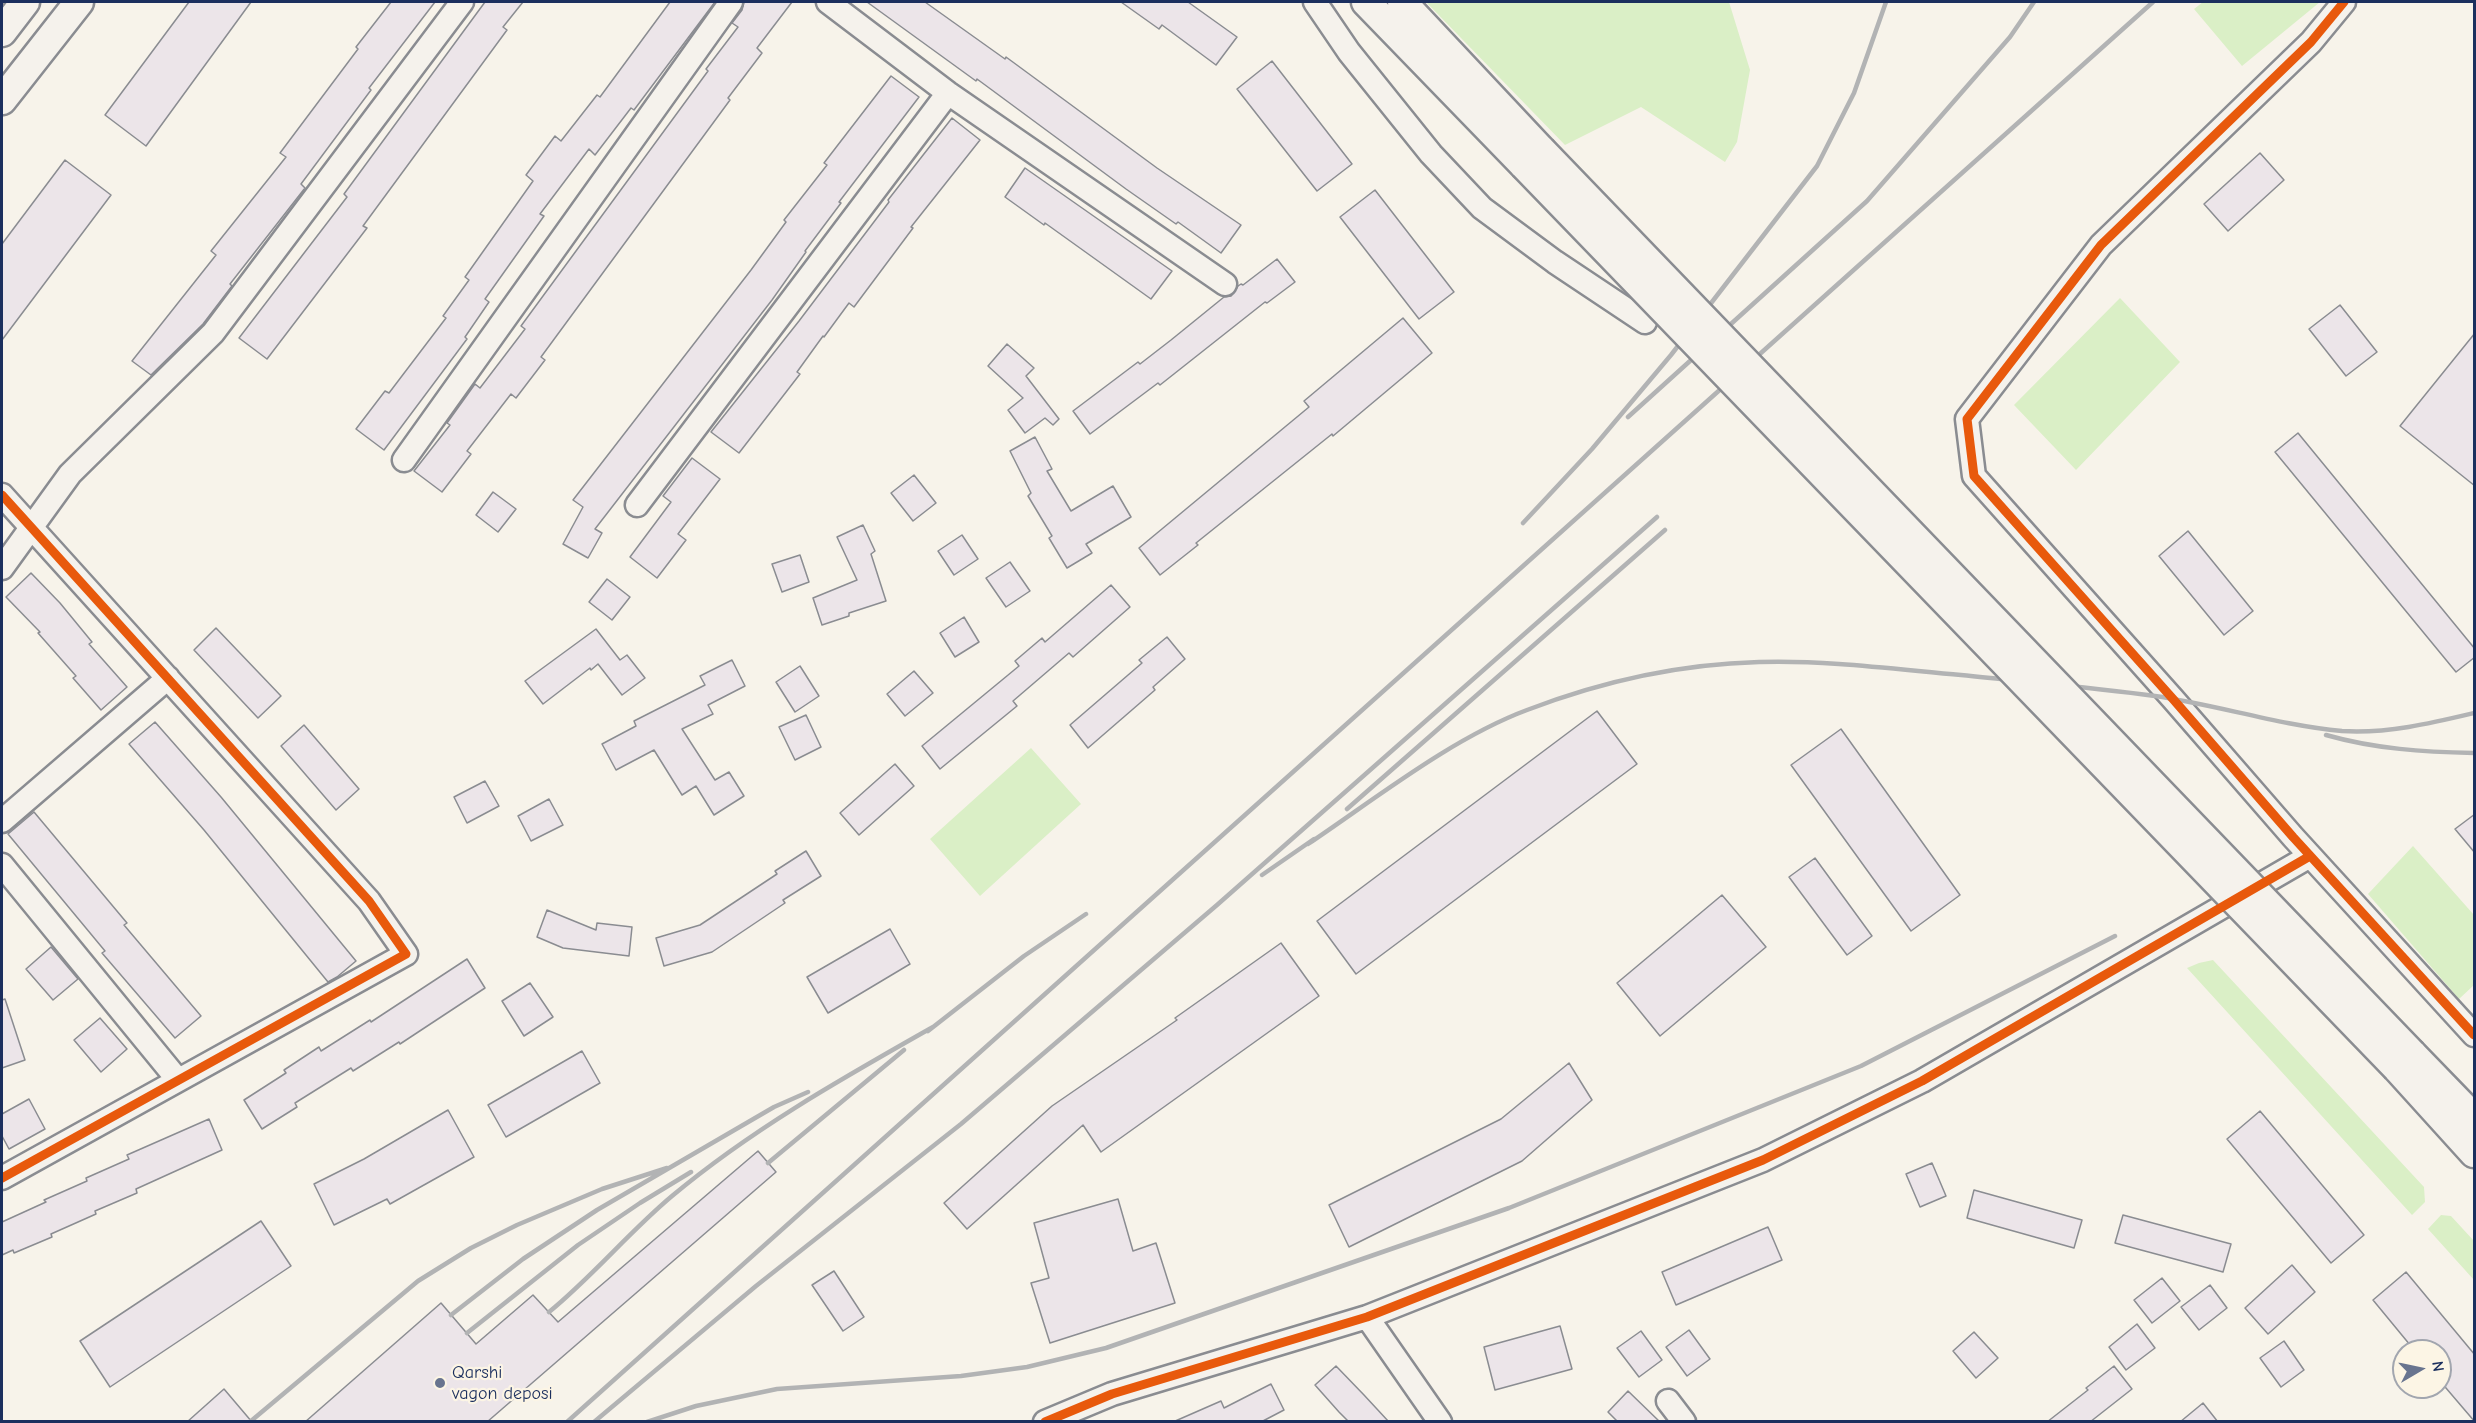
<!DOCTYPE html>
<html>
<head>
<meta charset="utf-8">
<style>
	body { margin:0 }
	#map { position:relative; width:2476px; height:1423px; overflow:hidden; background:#f7f3ea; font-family:"Comic Neue",sans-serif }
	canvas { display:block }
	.frame { position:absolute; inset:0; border:3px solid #1b2f5e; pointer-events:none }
	.north { position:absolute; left:2392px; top:1339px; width:60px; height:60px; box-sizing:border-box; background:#fcf5e5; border:2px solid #a2a6af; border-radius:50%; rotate:81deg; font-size:16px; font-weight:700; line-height:24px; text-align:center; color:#1b2f5e }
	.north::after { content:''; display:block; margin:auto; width:21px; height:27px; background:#68748f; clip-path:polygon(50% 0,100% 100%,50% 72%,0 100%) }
</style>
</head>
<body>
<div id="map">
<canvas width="2476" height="1423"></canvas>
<div class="frame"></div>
<div class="north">N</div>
</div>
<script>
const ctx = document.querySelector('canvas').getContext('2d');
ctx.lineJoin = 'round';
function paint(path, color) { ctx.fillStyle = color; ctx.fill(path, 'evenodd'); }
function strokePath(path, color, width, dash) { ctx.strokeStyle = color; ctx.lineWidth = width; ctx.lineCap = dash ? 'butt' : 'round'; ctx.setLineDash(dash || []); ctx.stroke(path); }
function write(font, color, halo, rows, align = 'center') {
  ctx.font = font + ' "Comic Neue",sans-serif'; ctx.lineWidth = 4.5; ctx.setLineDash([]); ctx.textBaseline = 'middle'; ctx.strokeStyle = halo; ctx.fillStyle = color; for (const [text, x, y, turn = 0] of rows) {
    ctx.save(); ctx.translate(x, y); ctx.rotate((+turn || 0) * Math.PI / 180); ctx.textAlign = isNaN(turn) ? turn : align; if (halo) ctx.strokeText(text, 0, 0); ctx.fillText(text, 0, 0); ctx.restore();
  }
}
paint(new Path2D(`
	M1426,2h303l21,68 -13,72 -12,20 -84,-55 -76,38z
	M2203,2h117l-78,64 -48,-57z
	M2120,298l60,64 -104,108 -62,-65z
	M1031,748l50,56 -101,92 -50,-57z
	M2413,846l61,69v70l-15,14 -91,-105z
	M2213,960l211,227 1,15 -13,13 -225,-247 12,-5z
	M2441,1215l10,1 23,25v39l-46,-51z`), '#daefc6');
const building = new Path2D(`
	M189,2h62l-105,144 -41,-31z
	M391,2h44l-66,86 2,2 -70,94 4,4 -75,96 2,2 -29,38 -52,51 -19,-14 84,-106 -5,-4 75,-94 -6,-4 78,-104 -2,-2z
	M485,2h38l-20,25 4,3 -144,196 4,2 -100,131 -28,-21 108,-141 -3,-3z
	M670,2h45l-81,108 -3,-2 -36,47 -6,-6 -49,65 4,2 -59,83 4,3 -24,35 2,2 -83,111 -28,-21 29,-38 4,2 57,-75 -3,-2 26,-36 -4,-3 68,-96 -7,-6 29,-39 6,5 36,-46 3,2z
	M744,2h48l-35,46 5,5 -34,45 2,2 -189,257 4,3 -29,38 -5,-4 -44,57 4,3 -29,38 -28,-21 36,-46 -3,-2 28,-39 5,4 45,-59 -4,-3 187,-255 -2,-2 32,-42 -6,-4 10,-13z
	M867,2h58l80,57 1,-2 151,111 84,57 -20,28 -43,-31 -2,2 -50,-35 -149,-110 -1,2z
	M1121,2h67l49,35 -21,28 -54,-40 -3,4z
	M1272,61l80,103 -35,27 -80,-102z
	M891,76l28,21 -80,105 2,1 -36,48 1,1 -34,48 -177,229 7,4 -14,25 -25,-14 20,-37 -10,-7 178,-230 35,-48 -2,-2 43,-55 -3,-2z
	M952,118l28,22 -69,87 2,1 -59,79 -5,-4 -25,34 -1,-1 -26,36 3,2 -61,79 -28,-21 88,-111 90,-119 -1,-2z
	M2260,153l24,27 -56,51 -24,-27z
	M65,160l46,35 -109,145v-96z
	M1025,168l147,103 -21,28 -106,-76 -1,2 -39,-28z
	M1375,190l79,102 -35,27 -79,-102z
	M1277,259l18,23 -28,21 -2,-1 -105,83 -2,-2 -68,51 -17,-23 65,-49 2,2 31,-24 53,-43 7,-1 7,-10 3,-2 2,1z
	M2340,305l37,47 -31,24 -37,-47z
	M1403,318l29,35 -99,83 -1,-2 -136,109 2,2 -38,30 -21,-27 170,-141 -5,-6z
	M2475,333v153l-75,-60z
	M1007,344l27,24 -8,8 33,43 -6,6 -8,-7 -20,15 -17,-23 15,-12 -35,-32z
	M2298,433l177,216v8l-19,15 -181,-220z
	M1035,437l17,32 -5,2 24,40 42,-25 18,31 -45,27 6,9 -25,15 -18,-30 3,-2 -24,-40 3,-3 -21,-42z
	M692,458l28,21 -42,55 8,6 -29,38 -27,-21 41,-55 -8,-6z
	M914,475l22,28 -23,18 -22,-28z
	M493,492l23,17 -18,23 -22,-17z
	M863,525l12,26 -4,3 15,47 -37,12v3l-27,9 -9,-27 44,-18 -20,-43z
	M2188,531l65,80 -29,24 -65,-79z
	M962,535l16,24 -24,16 -16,-24z
	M800,555l9,27 -27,10 -10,-28z
	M1010,562l20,29 -24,16 -20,-29z
	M31,573l29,30 32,39 -3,2 38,43 -26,23 -28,-32 3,-2 -38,-43 2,-1 -34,-35z
	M607,579l23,18 -18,23 -23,-18z
	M1111,585l19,22 -57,50 -4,-4 -56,48 4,5 -77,63 -18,-23 97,-80 -4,-5 27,-23 3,4z
	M964,617l15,25 -24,15 -15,-24z
	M216,628l65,68 -23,22 -64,-68z
	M596,629l24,31 7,-5 18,23 -23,17 -24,-31 -7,6 -1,-2 -47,36 -18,-23z
	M1167,637l18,22 -32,28 2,3 -67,58 -18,-23 72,-62 -3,-3z
	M732,660l13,26 -37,19 5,9 -31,15 33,51 14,-8 15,24 -30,19 -18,-29 -14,9 -28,-45 -38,20 -14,-26 34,-18 -2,-5 71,-36 -5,-9z
	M800,666l19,30 -24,16 -19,-30z
	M914,671l19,22 -28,23 -18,-22z
	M1597,711l40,53 -281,210 -39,-53z
	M806,715l15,32 -26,13 -16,-33z
	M155,722l66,75 135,164 -19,16 -9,5 -124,-152 -75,-86z
	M304,725l55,64 -23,21 -55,-64z
	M1841,729l119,166 -49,36 -120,-166z
	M895,764l19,22 -55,49 -19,-22z
	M485,781l14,25 -32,17 -13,-26z
	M549,799l14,26 -32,16 -13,-25z
	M34,812l93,111 -3,2 77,91 -26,22 -73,-85 3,-2 -97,-117z
	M2475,814v39l-20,-24z
	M806,851l15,25 -38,24 2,3 -73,49 -48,14 -8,-28 44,-13 77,-51 -2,-3z
	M1815,858l57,78 -25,19 -58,-78z
	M1722,895l44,52 -106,89 -43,-53z
	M547,910l49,20 1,-7 35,4 -3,29 -66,-8 -26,-11z
	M890,929l20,35 -82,49 -21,-36z
	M1281,943l38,53 -218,156 -18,-27 -116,104 -23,-26 108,-97 125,-86 -2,-2z
	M51,947l27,32 -25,21 -27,-31z
	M467,959l18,29 -85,56 -1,-2 -46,29 -2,-3 -56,35 2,4 -35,22 -18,-29 42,-27 -2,-3 35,-23 2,4 49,-31 1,2z
	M530,983l23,34 -29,19 -22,-35z
	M5,999l20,61 -23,8v-68z
	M100,1018l27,31 -26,23 -27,-32z
	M582,1051l18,32 -94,54 -18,-32z
	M1569,1063l23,37 -70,61 -173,86 -20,-42 172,-86z
	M29,1099l16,30 -36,20 -7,-13v-22z
	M448,1110l26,47 -84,47 -3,-5 -53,26 -20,-41 50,-25z
	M2260,1111l104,124 -33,28 -104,-124z
	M209,1119l13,31 -86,39 1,4 -42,18 1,3 -45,20 1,3 -38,16 -1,-3 -11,5v-33l44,-20 -2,-2 43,-19 -1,-3 43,-19 -2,-4z
	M758,1151l18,21 -289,250h-182l136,-119 35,41 57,-49 25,27z
	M1932,1163l14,33 -26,11 -14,-33z
	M1974,1190l108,30 -8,28 -107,-30z
	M1118,1199l15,52 23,-8 19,60 -125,40 -19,-60 18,-5 -15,-55z
	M2123,1215l108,29 -8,28 -108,-29z
	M261,1221l30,45 -181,121 -30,-46z
	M1768,1227l14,33 -106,45 -14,-33z
	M2292,1265l23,27 -47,42 -23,-26z
	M834,1271l30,46 -21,14 -31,-46z
	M2406,1272l69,83v67l-35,-41v-30h-25l-42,-51z
	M2162,1278l18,23 -28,22 -18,-23z
	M2210,1285l17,23 -28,22 -18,-23z
	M2137,1324l18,24 -29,22 -17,-23z
	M1560,1326l12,43 -77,21 -11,-43z
	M1689,1330l21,29 -23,17 -21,-29z
	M1641,1331l21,29 -23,17 -22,-29z
	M1974,1332l24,26 -22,20 -23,-27z
	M2284,1341l20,29 -23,17 -21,-29z
	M1336,1366l28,29 25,27h-40l-10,-10 -24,-27z
	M2114,1366l18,23 -42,33h-43l41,-32 -2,-2z
	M1271,1384l13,26 -23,12h-88l48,-21 3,7z
	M224,1389l28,33h-65z
	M1628,1391l32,31h-42l-10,-10z
	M2203,1403l15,19h-38z`);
paint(building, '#ece5e9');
strokePath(building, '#8a8c91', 1.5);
const minor = new Path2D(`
	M828,2l120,91 277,191
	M1315,2l34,50 82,102 51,54 73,54 90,60
	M2344,2l-33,40 -210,203 -134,174 7,57 199,223 120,138 181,198
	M404,460l327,-458
	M2,495l367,406 37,53 -404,224
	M637,505l311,-412
	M2,568l68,-94 143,-141 249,-331
	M2,821l166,-143
	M2,865l176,215
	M1367,1317l73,105
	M1668,1401l16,21
	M1045,1422l67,-28 255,-77 396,-157 159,-79 388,-225`);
const major = new Path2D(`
	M1366,2l158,163
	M1402,2l139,148
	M2,32l23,-30
	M2,100l77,-98
	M2412,1054l62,64
	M2397,1068l77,85`);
strokePath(minor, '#8a8c91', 27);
strokePath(major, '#8a8c91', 33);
strokePath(minor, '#f5f2ec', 22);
strokePath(major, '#f5f2ec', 28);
strokePath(new Path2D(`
	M1628,417l239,-216 143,-164 24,-35
	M1523,523l69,-74 79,-94 146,-189 37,-73 32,-91
	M2326,735c49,14 98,17 148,18
	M1347,809l318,-279
	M1308,844c67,-45 144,-106 219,-134 73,-28 154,-46 232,-48 68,-2 135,7 202,13 65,7 130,12 194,21 63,9 123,29 187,35 44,3 90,-8 132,-18
	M1262,875l52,-36
	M928,1031l96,-75 62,-42
	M768,1163l136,-113
	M549,1312c44,-36 80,-80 123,-116 80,-67 171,-118 261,-169
	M451,1315l72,-56 74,-49 177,-103 34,-15
	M467,1333l111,-88 62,-42 51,-31
	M251,1421l167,-140 53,-33 46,-23 85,-36 65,-21
	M567,1422l1586,-1420
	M594,1422l162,-136 205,-162 256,-219 440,-388
	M647,1422l49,-16 81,-17 184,-13 66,-9 79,-19 403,-140 352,-142 254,-130`), '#b2b3b4', 4.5);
const majorBridge = new Path2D(`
	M1541,150l871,904
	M1524,165l873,903`);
strokePath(majorBridge, '#8a8c91', 33, []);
strokePath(majorBridge, '#f5f2ec', 28);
strokePath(new Path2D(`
	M2344,2l-33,40 -210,203 -134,174 7,57 199,223 120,138 181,198
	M2,495l367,406 37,53 -404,224
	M1045,1422l67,-28 255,-77 396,-157 159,-79 388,-225`), '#e8590c', 9);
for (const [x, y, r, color] of [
	[440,1383,6,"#68748f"]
]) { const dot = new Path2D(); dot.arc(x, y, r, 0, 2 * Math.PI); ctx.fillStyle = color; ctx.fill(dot); strokePath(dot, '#fcf5e5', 2); }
write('18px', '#1b2f5e', '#fcf5e5', [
	["Qarshi",452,1373],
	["vagon deposi",452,1394]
], 'left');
</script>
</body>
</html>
